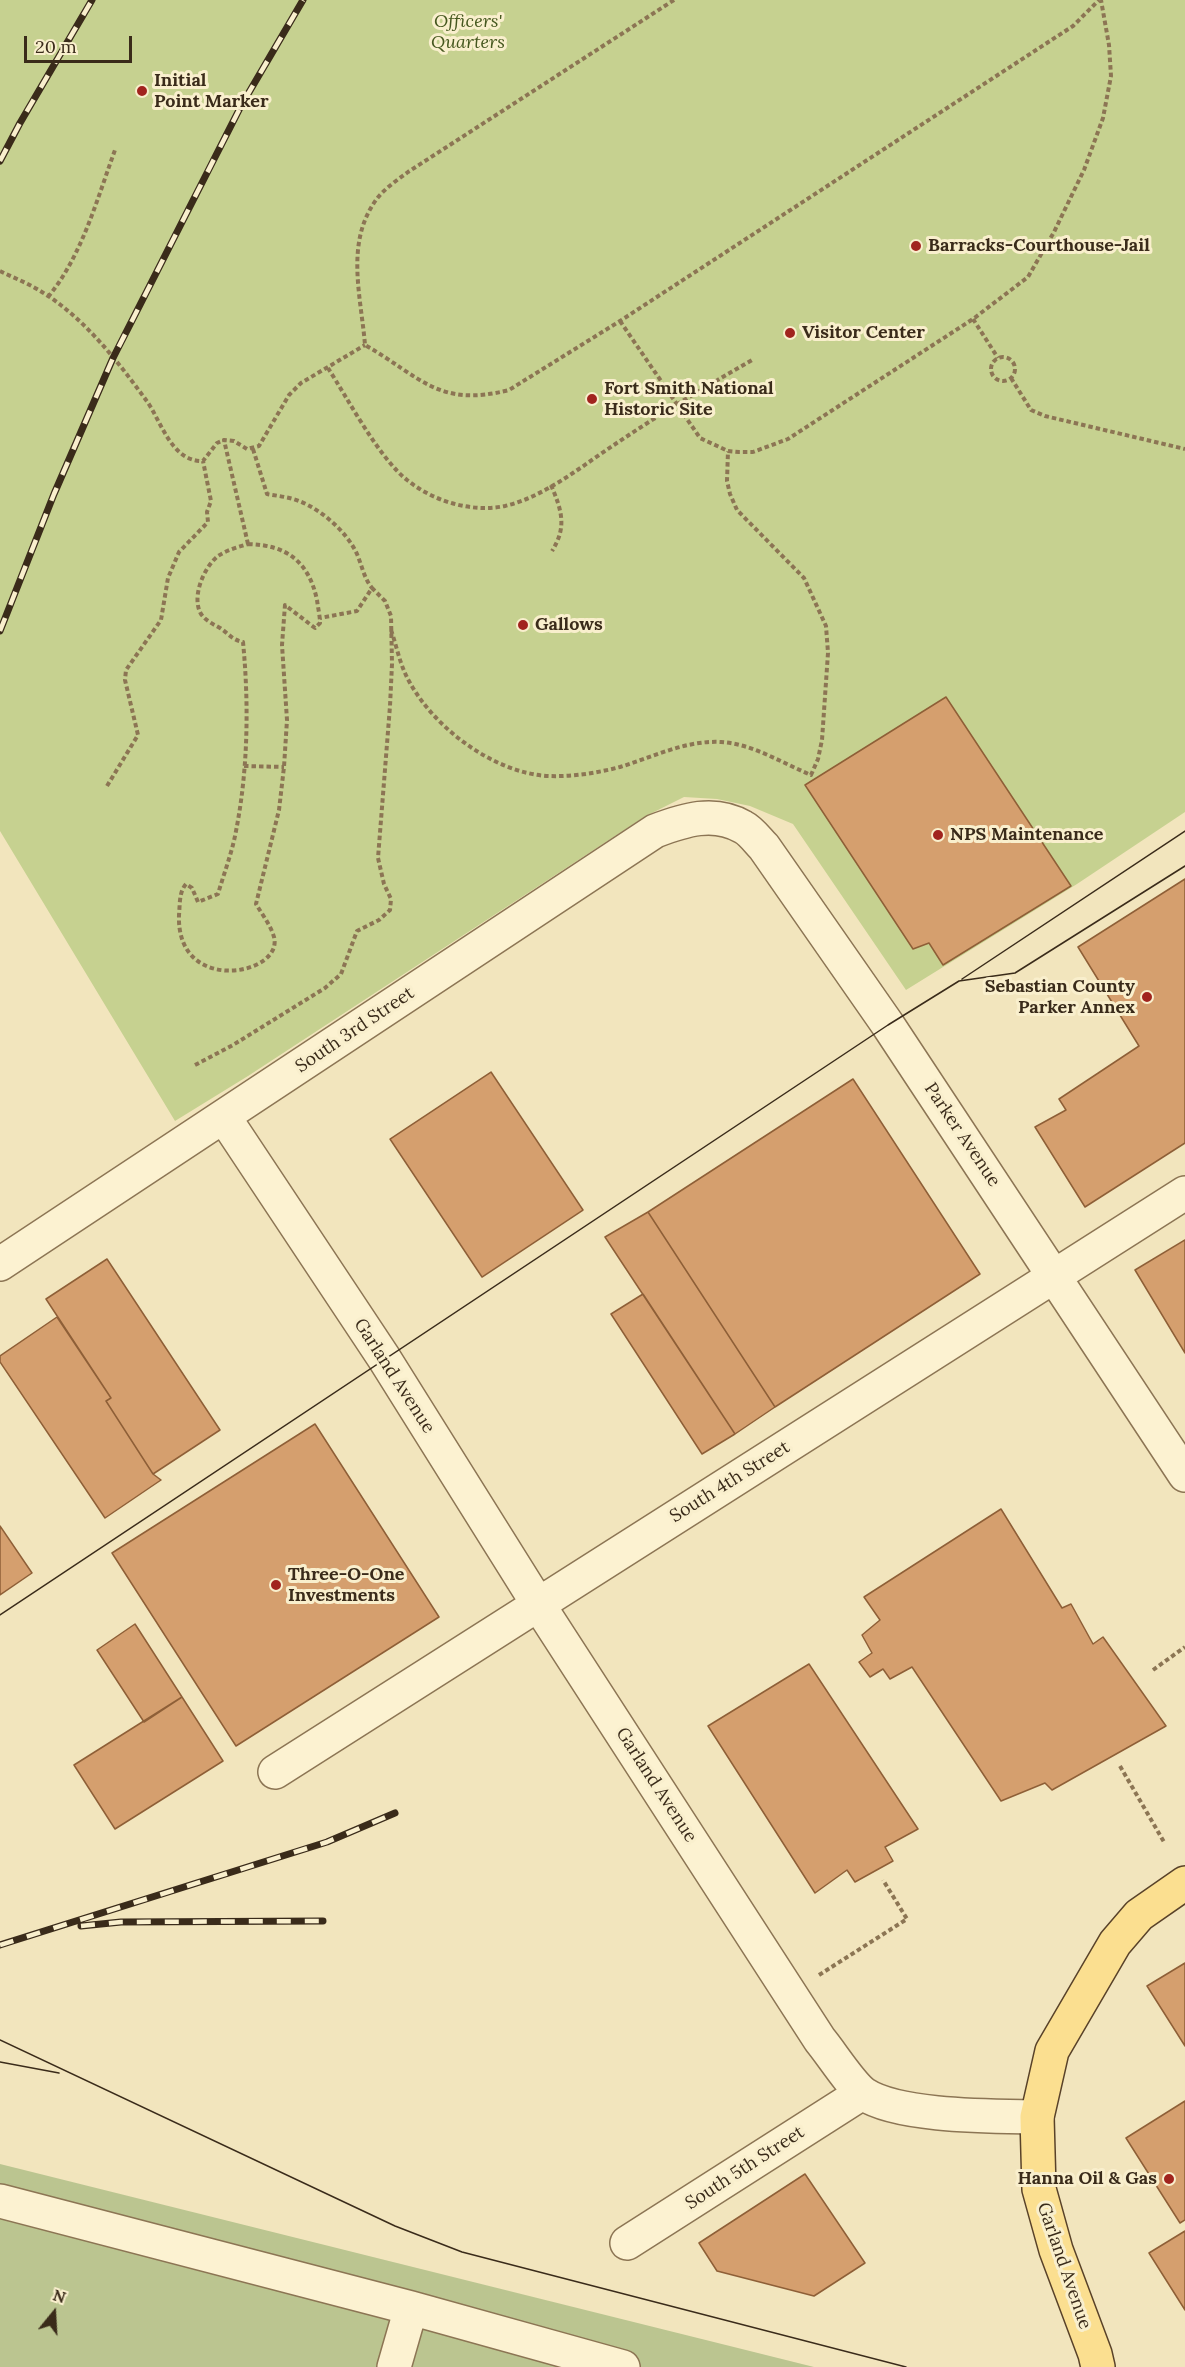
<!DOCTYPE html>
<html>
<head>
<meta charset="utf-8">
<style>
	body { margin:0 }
	#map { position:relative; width:1185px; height:2367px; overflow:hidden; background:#f2e5bd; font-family:Lora,serif }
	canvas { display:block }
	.north { position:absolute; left:24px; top:2283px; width:60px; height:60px; -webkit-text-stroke:4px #f9efcd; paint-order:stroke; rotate:18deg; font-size:16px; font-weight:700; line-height:24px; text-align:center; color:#3a2b1a }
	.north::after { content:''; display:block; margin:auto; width:21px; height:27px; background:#3a2b1a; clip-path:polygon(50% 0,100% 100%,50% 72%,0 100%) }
	.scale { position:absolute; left:24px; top:36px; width:108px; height:27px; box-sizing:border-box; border:3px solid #3a2b1a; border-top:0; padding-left:8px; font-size:18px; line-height:21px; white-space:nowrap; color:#3a2b1a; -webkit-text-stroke:4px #f9efcd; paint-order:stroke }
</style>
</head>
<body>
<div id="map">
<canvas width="1185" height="2367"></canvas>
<div class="north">N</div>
<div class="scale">20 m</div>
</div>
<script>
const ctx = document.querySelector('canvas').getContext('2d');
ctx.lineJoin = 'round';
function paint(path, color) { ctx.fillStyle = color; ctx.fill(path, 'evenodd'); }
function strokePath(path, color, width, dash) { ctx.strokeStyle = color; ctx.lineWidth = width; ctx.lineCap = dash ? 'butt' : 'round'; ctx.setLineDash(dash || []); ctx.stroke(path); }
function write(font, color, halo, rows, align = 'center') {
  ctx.font = font + ' Lora,serif'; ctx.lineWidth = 6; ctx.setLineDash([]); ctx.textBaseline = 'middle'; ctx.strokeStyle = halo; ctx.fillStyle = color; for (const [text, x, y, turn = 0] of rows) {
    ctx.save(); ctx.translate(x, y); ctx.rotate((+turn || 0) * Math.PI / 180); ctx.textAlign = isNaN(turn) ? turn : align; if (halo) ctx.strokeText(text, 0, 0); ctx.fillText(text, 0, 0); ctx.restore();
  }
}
paint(new Path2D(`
	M0,0h1185v812l-108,72 -171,106 -113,-166 -43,-18 -33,-7 -33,-2 -40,20 -396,259 -73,45 -175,-290z`), '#c6d190');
paint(new Path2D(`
	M0,2164l814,203h-814z`), '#bbc590');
const building = new Path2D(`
	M946,697l125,189 -128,79 -14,-22 -16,6 -108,-164z
	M1185,879v264l-100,64 -50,-80 31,-17 -7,-11 80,-53 -61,-99z
	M491,1072l92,138 -101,67 -92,-138z
	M853,1079l127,195 -205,133 -127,-195z
	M648,1212l127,195 -40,27 -130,-197z
	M1185,1240v113l-50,-83z
	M107,1259l113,171 -67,44 -47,-73 5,-3 -65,-99z
	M643,1294l92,140 -33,20 -91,-140z
	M57,1317l54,81 -5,3 47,73 8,6 -56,38 -105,-156v-6z
	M315,1424l124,193 -203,129 -124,-193z
	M1001,1509l61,99 9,-4 22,40 10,-7 63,89 -114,64 -7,-7 -44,18 -89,-134 -22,12 -7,-10 -13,8 -11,-15 13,-9 -10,-18 18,-15 -16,-23z
	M0,1526l32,47 -32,22z
	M135,1624l47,73 -38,25 -47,-72z
	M809,1664l109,165 -33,18 8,14 -38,21 -8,-12 -32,23 -107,-167z
	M182,1697l41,64 -108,68 -41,-64z
	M1185,1963v83l-38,-60z
	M1185,2101v119l-5,3 -54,-85z
	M805,2174l60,89 -51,33 -97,-25 -18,-28z
	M1185,2231v79l-36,-57z`);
paint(building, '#d59f6e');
strokePath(building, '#8e5f37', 1.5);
const minor = new Path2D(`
	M224,1117l160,241 154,246 282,436c11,13 31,45 44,54 35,23 129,22 173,23
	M0,1264l655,-433c29,-11 59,-21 88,-4 8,4 15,14 21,20l124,178 297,450
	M275,1772l910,-579
	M0,2201l411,107 212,59
	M627,2243l235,-150
	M394,2367l17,-59`);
const major = new Path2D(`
	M1098,2367l-3,-13 -39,-104 -17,-61 -2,-72 15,-66 63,-108 24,-28 46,-32`);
strokePath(minor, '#8c7554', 36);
strokePath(major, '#594229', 36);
strokePath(new Path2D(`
	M674,0l-266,172c-11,8 -24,17 -32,28 -31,43 -15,96 -11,145 56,32 73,63 144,45l111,-69 453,-295 26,-26
	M0,271c12,6 25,11 37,18 45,26 79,70 109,111 15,20 25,62 57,61l14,-18 7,-3
	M48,297c34,-41 49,-98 67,-147
	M973,319l25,39
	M620,321l80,117 28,13 11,1h14l35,-13 185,-120 55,-42 26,-45 30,-62 19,-52 8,-42 -2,-31 -8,-45
	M991 369a12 12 0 1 1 24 0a12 12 0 1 1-24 0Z
	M328,368c20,31 51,90 79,112 26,21 64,33 98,26 42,-10 79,-42 115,-65 43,-29 87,-55 132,-81
	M1011,378l20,32 14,6 140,33
	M253,449l14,45c11,2 22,3 32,7 23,9 48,31 58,53 5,12 7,24 15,34
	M551,485c11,26 16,42 1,66
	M248,544c39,1 61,18 69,56 1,8 3,16 3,23l-5,5 -30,-23 -3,40 5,75 -3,47 -5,43 -23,94c6,10 15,22 18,33 10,38 -98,59 -95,-22 1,-11 0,-23 7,-31l6,4 6,14 20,-8c6,-21 14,-41 18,-63 12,-61 13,-127 7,-189 -11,-2 -15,-9 -23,-14 -7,-4 -14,-7 -19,-14 -10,-17 3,-47 17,-58 9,-6 20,-9 30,-12z
	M248,544l-24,-104 10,1 13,8 12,-3 30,-51 12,-12 64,-38
	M391,630c5,14 8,30 14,43 23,51 87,100 143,103 24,1 49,-3 72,-9 33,-10 66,-27 101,-25 32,2 61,21 90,33l7,-16 4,-19 6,-87 -2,-27 -22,-48 -67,-68 -7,-16 -3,-13 1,-30
	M244,766l40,1
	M107,786l31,-51 -13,-55 1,-10 35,-50 7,-42 11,-26 29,-30 -1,-10 4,-11 -8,-40
	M195,1065l38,-20 92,-57 16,-14 16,-43 22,-11 11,-10 1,-11 -7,-15 -6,-26 12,-152 2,-42 -1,-48 -6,-15 -13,-13 -15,23 -37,7
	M1153,1670l32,-23
	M1120,1766l44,76
	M819,1975l88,-56 -24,-39`), '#8c7554', 4, [4.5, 3]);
strokePath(minor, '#fcf2d1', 33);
strokePath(major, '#fbdf90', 33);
strokePath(new Path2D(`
	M962,979l223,-148
	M0,1615l888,-590 71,-44 56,-8 170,-107
	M0,2040l395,186 67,26 444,115
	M0,2062l59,11`), '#3a2b1a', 1.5);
const rail = new Path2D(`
	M0,161l20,-38 72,-123
	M0,631l54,-137 59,-136 128,-252 62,-106
	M81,1926l40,-4 202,-1
	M0,1945l327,-103 68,-29`);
strokePath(rail, '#3a2b1a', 7);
strokePath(rail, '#f9efcd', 4.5, [14]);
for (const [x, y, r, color] of [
	[142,91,6,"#a1241e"],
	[916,246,6,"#a1241e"],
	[790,333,6,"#a1241e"],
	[592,399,6,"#a1241e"],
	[523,625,6,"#a1241e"],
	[938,835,6,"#a1241e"],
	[1147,997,6,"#a1241e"],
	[276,1585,6,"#a1241e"],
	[1169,2179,6,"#a1241e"]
]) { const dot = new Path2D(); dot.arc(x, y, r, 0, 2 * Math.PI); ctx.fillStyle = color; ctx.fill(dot); strokePath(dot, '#f9efcd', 2); }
write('italic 18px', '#46581f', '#f9efcd', [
	["Officers'",468,22],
	["Quarters",468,43]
]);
write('bold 18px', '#3a2b1a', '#f9efcd', [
	["Initial",154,81],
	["Point Marker",154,102],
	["Barracks-Courthouse-Jail",928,246],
	["Visitor Center",802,333],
	["Fort Smith National",604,389],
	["Historic Site",604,410],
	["Gallows",535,625],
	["NPS Maintenance",950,835],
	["Sebastian County",1135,987,"right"],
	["Parker Annex",1135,1008,"right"],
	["Three-O-One",288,1575],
	["Investments",288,1596],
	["Hanna Oil & Gas",1157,2179,"right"]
], 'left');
write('18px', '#3a2b1a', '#f9efcd', [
	["South 3rd Street",355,1030,-34],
	["Parker Avenue",962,1135,56],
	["Garland Avenue",394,1376,57],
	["South 4th Street",730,1482,-32],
	["Garland Avenue",656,1785,57],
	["South 5th Street",745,2168,-33],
	["Garland Avenue",1064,2266,71]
]);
</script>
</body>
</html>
